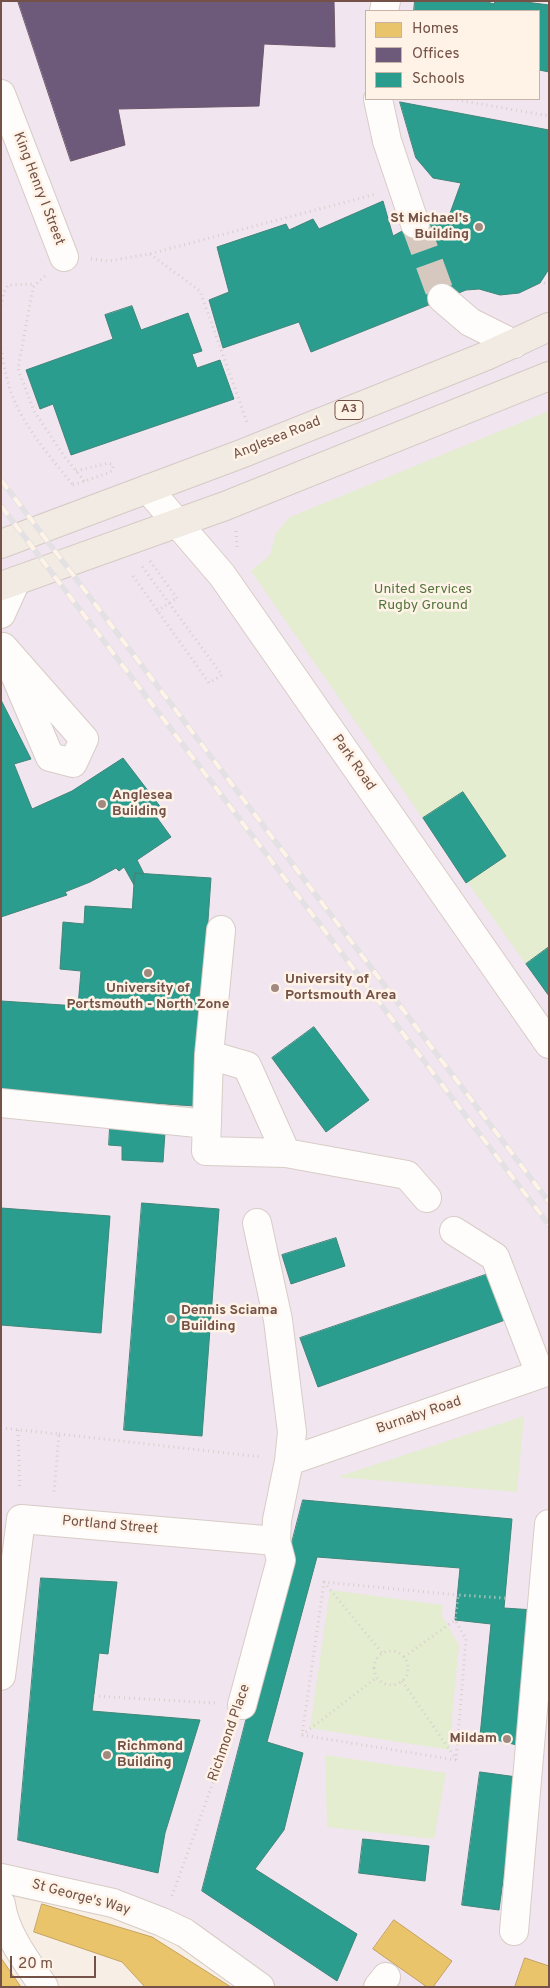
<!DOCTYPE html>
<html>
<head>
<meta charset="utf-8">
<style>
	body { margin:0 }
	#map { position:relative; width:550px; height:1988px; overflow:hidden; background:#f7efe6; font-family:Overpass,sans-serif }
	canvas { display:block }
	.frame { position:absolute; inset:0; border:2px solid #745247; pointer-events:none }
	.legend { position:absolute; left:365px; top:10px; width:175px; height:90px; box-sizing:border-box; background:#fff3e7; border:1px solid #c7b3a7; margin:0; padding:6px 9px; list-style:none; font-size:15px; color:#745247 }
	.legend li { display:flex; align-items:center; gap:10px; height:25px }
	.legend b { width:25px; border:1px solid #c7b3a7 }
	.scale { position:absolute; left:10px; top:1956px; width:86px; height:22px; box-sizing:border-box; border:2px solid #745247; border-top:0; padding-left:6px; font-size:15px; line-height:18px; white-space:nowrap; color:#745247; -webkit-text-stroke:4px #fff3e7; paint-order:stroke }
</style>
</head>
<body>
<div id="map">
<canvas width="550" height="1988"></canvas>
<div class="frame"></div>
<ul class="legend">
<li><b style="height:14px;background:#e9c46a"></b>Homes</li>
<li><b style="height:14px;background:#6d597a"></b>Offices</li>
<li><b style="height:14px;background:#2a9d8f"></b>Schools</li>
</ul>
<div class="scale">20 m</div>
</div>
<script>
const ctx = document.querySelector('canvas').getContext('2d');
ctx.lineJoin = 'round';
function paint(path, color) { ctx.fillStyle = color; ctx.fill(path, 'evenodd'); }
function strokePath(path, color, width, dash) { ctx.strokeStyle = color; ctx.lineWidth = width; ctx.lineCap = dash ? 'butt' : 'round'; ctx.setLineDash(dash || []); ctx.stroke(path); }
function write(font, color, halo, rows, align = 'center') {
  ctx.font = font + ' Overpass,sans-serif'; ctx.lineWidth = 5; ctx.setLineDash([]); ctx.textBaseline = 'middle'; ctx.strokeStyle = halo; ctx.fillStyle = color; for (const [text, x, y, turn = 0] of rows) {
    ctx.save(); ctx.translate(x, y); ctx.rotate((+turn || 0) * Math.PI / 180); ctx.textAlign = isNaN(turn) ? turn : align; if (halo) ctx.strokeText(text, 0, 0); ctx.fillText(text, 0, 0); ctx.restore();
  }
}
paint(new Path2D(`
	M1,1h548v1986h-289l-75,-54 -184,-55zM366,11h173v88h-173z`), '#f1e5f0');
paint(new Path2D(`
	M549,411v585c-102,-140 -199,-283 -298,-425l19,-16 6,-22 14,-16z
	M524,1416l-7,76 -180,-15z
	M330,1590l113,15 -1,11 17,29 -10,105 -139,-22z
	M325,1755l121,18 -12,66 -107,-12z`), '#e4edd0');
const homes = new Path2D(`
	M42,1904l110,33 79,50h-86l-23,-25 -88,-30z
	M394,1920l58,41 -19,26h-6l-54,-38z
	M1,1958l20,29h-20z
	M525,1958l24,8v21h-34z`);
paint(homes, '#e9c46a');
strokePath(homes, '#c6a260', 1);
const offices = new Path2D(`
	M18,1h316l1,46 -71,-3 -5,62 -141,3 7,36 -54,16z`);
paint(offices, '#6d597a');
strokePath(offices, '#6f576b', 1);
const schools = new Path2D(`
	M415,1h69l10,3 1,-3h23l31,4v67l-10,-2v-59h-125z
	M400,102l149,28v139l-9,14 -21,10 -19,2 -21,-6 -13,1 -155,62 -12,-30 -76,26 -14,-48 20,-8 -12,-45 69,-23 3,6 24,-11 6,10 64,-28 10,35 22,-12 18,-7 16,-1 12,-33 -28,-5 -17,-20z
	M132,306l9,24 47,-17 14,38 -10,3 5,14 23,-8 14,39 -163,56 -18,-51 -13,5 -14,-39 87,-31 -8,-24z
	M1,700l30,59 -17,5 18,45 40,-18 51,-33 39,51 -7,6 16,22 -34,23 7,14 -9,-1 -1,12 -10,-18 -5,4 -3,-3 -26,14 -25,10 2,3 -66,22z
	M463,792l43,64 -40,27 -43,-65z
	M135,873l76,5 -16,228 -194,-13v-92l77,5 3,-35 -21,-2 3,-47 21,2 1,-18 47,3z
	M549,947v49l-23,-32z
	M314,1027l55,73 -43,32 -54,-74z
	M110,1128l55,4 -2,30 -41,-2v-14l-13,-1z
	M142,1203l77,6 -17,227 -78,-6z
	M1,1208l109,8 -9,117 -100,-8z
	M336,1238l9,28 -54,18 -9,-29z
	M491,1273l17,46 -190,68 -18,-49z
	M303,1500l209,19 -8,89 30,2 -13,136 -41,-10 11,-112 -36,-4 5,-52 -143,-11 -50,185 36,11 -19,77 -29,39 102,65 -20,47 -135,-90z
	M41,1578l76,4 -9,72 -9,-1 -7,58 108,9 -35,113 -7,40 -140,-33z
	M480,1772l37,5 -18,133 -37,-5z
	M363,1839l66,7 -4,35 -66,-8z`);
paint(schools, '#2a9d8f');
strokePath(schools, '#408679', 1);
strokePath(new Path2D(`
	M415,224l27,74`), '#d6c8be', 28, [28, 14]);
const minor = new Path2D(`
	M384,11l2,-10
	M1,94l63,163
	M378,99l9,42 28,83
	M442,298l28,24 44,22
	M148,489l74,86 327,469
	M1,614l15,-33
	M1,647h2l81,92 -11,24 -23,-6 -47,-110
	M209,1055l38,11 39,87 -80,-2 3,-96 12,-125
	M1,1103l206,21
	M286,1153l121,22 20,23
	M454,1231l41,26 45,117
	M289,1461l260,-90
	M1,1676l20,-157 255,22 1,-21 12,-59 3,-29 -14,-112 -21,-97
	M242,1705l39,-145 -5,-19
	M1,1878l112,25 49,19 23,11 75,54
	M1,1904c4,30 26,58 43,83
	M514,1931l35,-407
	M378,1987l8,-10`);
const major = new Path2D(`
	M1,544l240,-90 245,-98 63,-29
	M1,586l224,-80 324,-130`);
strokePath(minor, '#d8ccc5', 30);
strokePath(major, '#d5cac4', 30);
strokePath(new Path2D(`
	M452,99l97,17
	M150,254l50,37 47,131
	M91,259l18,2 40,-7 227,-60
	M45,276l-12,11 -15,82 16,42 30,45 22,27
	M544,283l5,2
	M1,306l3,-14 4,-7 27,-1
	M1,348c3,18 6,36 13,52 14,32 38,59 59,85
	M76,471l32,-8
	M236,531l1,16
	M150,561l27,37
	M133,576l76,107 13,-8 -81,-110
	M1,1428l58,6 -5,59
	M18,1430l2,60
	M59,1434l203,23
	M324,1582l58,71
	M374 1668a17 17 0 1 1 34 0a17 17 0 1 1-34 0Z
	M404,1657l51,-37
	M402,1681l54,78
	M94,1696l121,7
	M302,1735l74,-57
	M456,1760l-154,-25 22,-153 134,13
	M456,1760l10,-121 -11,-19 3,-25 47,3
	M172,1896l60,-166`), '#d9cfcb', 3, [1, 4]);
strokePath(minor, '#fefdfb', 28);
strokePath(major, '#f2ebe3', 28);
const rail = new Path2D(`
	M1,480l548,722
	M1,506l548,719`);
strokePath(rail, '#e3e1e3', 5.5);
strokePath(rail, '#fff3e7', 4, [11]);
strokePath(new Path2D(`
	M73,485l35,-12 5,-3v-5l-5,-2
	M157,611l20,-13`), '#d9cfcb', 3, [1, 4]);
for (const [x, y, r, color] of [
	[479,227,5,"#a2897f"],
	[102,804,5,"#a2897f"],
	[148,973,5,"#a2897f"],
	[275,988,5,"#a2897f"],
	[171,1319,5,"#a2897f"],
	[507,1739,5,"#a2897f"],
	[107,1755,5,"#a2897f"]
]) { const dot = new Path2D(); dot.arc(x, y, r, 0, 2 * Math.PI); ctx.fillStyle = color; ctx.fill(dot); strokePath(dot, '#fff3e7', 2); }
for (const [x, y, w] of [
	[349,410,28]
]) { const box = new Path2D(); box.roundRect(x - w / 2, y - 9.5, w, 19, 4); ctx.fillStyle = '#fff3e7'; ctx.fill(box); strokePath(box, '#745247', 1); }
write('bold 12px', '#745247', null, [
	["A3",349,410]
]);
write('14px', '#745247', '#fff3e7', [
	["King Henry I Street",38,189,69],
	["Anglesea Road",277,439,-22],
	["Park Road",353,763,55],
	["Burnaby Road",419,1416,-19],
	["Portland Street",110,1526,5],
	["Richmond Place",230,1733,-71],
	["St George's Way",81,1898,15]
]);
write('bold 14px', '#745247', '#fff3e7', [
	["St Michael's",469,219,"right"],
	["Building",469,235,"right"],
	["Anglesea",112,796],
	["Building",112,812],
	["University of",285,980],
	["Portsmouth Area",285,996],
	["University of",148,989,"center"],
	["Portsmouth - North Zone",148,1005,"center"],
	["Dennis Sciama",181,1311],
	["Building",181,1327],
	["Mildam",497,1739,"right"],
	["Richmond",117,1747],
	["Building",117,1763]
], 'left');
write('14px', '#52753c', '#fff3e7', [
	["United Services",423,590],
	["Rugby Ground",423,606]
]);
</script>
</body>
</html>
